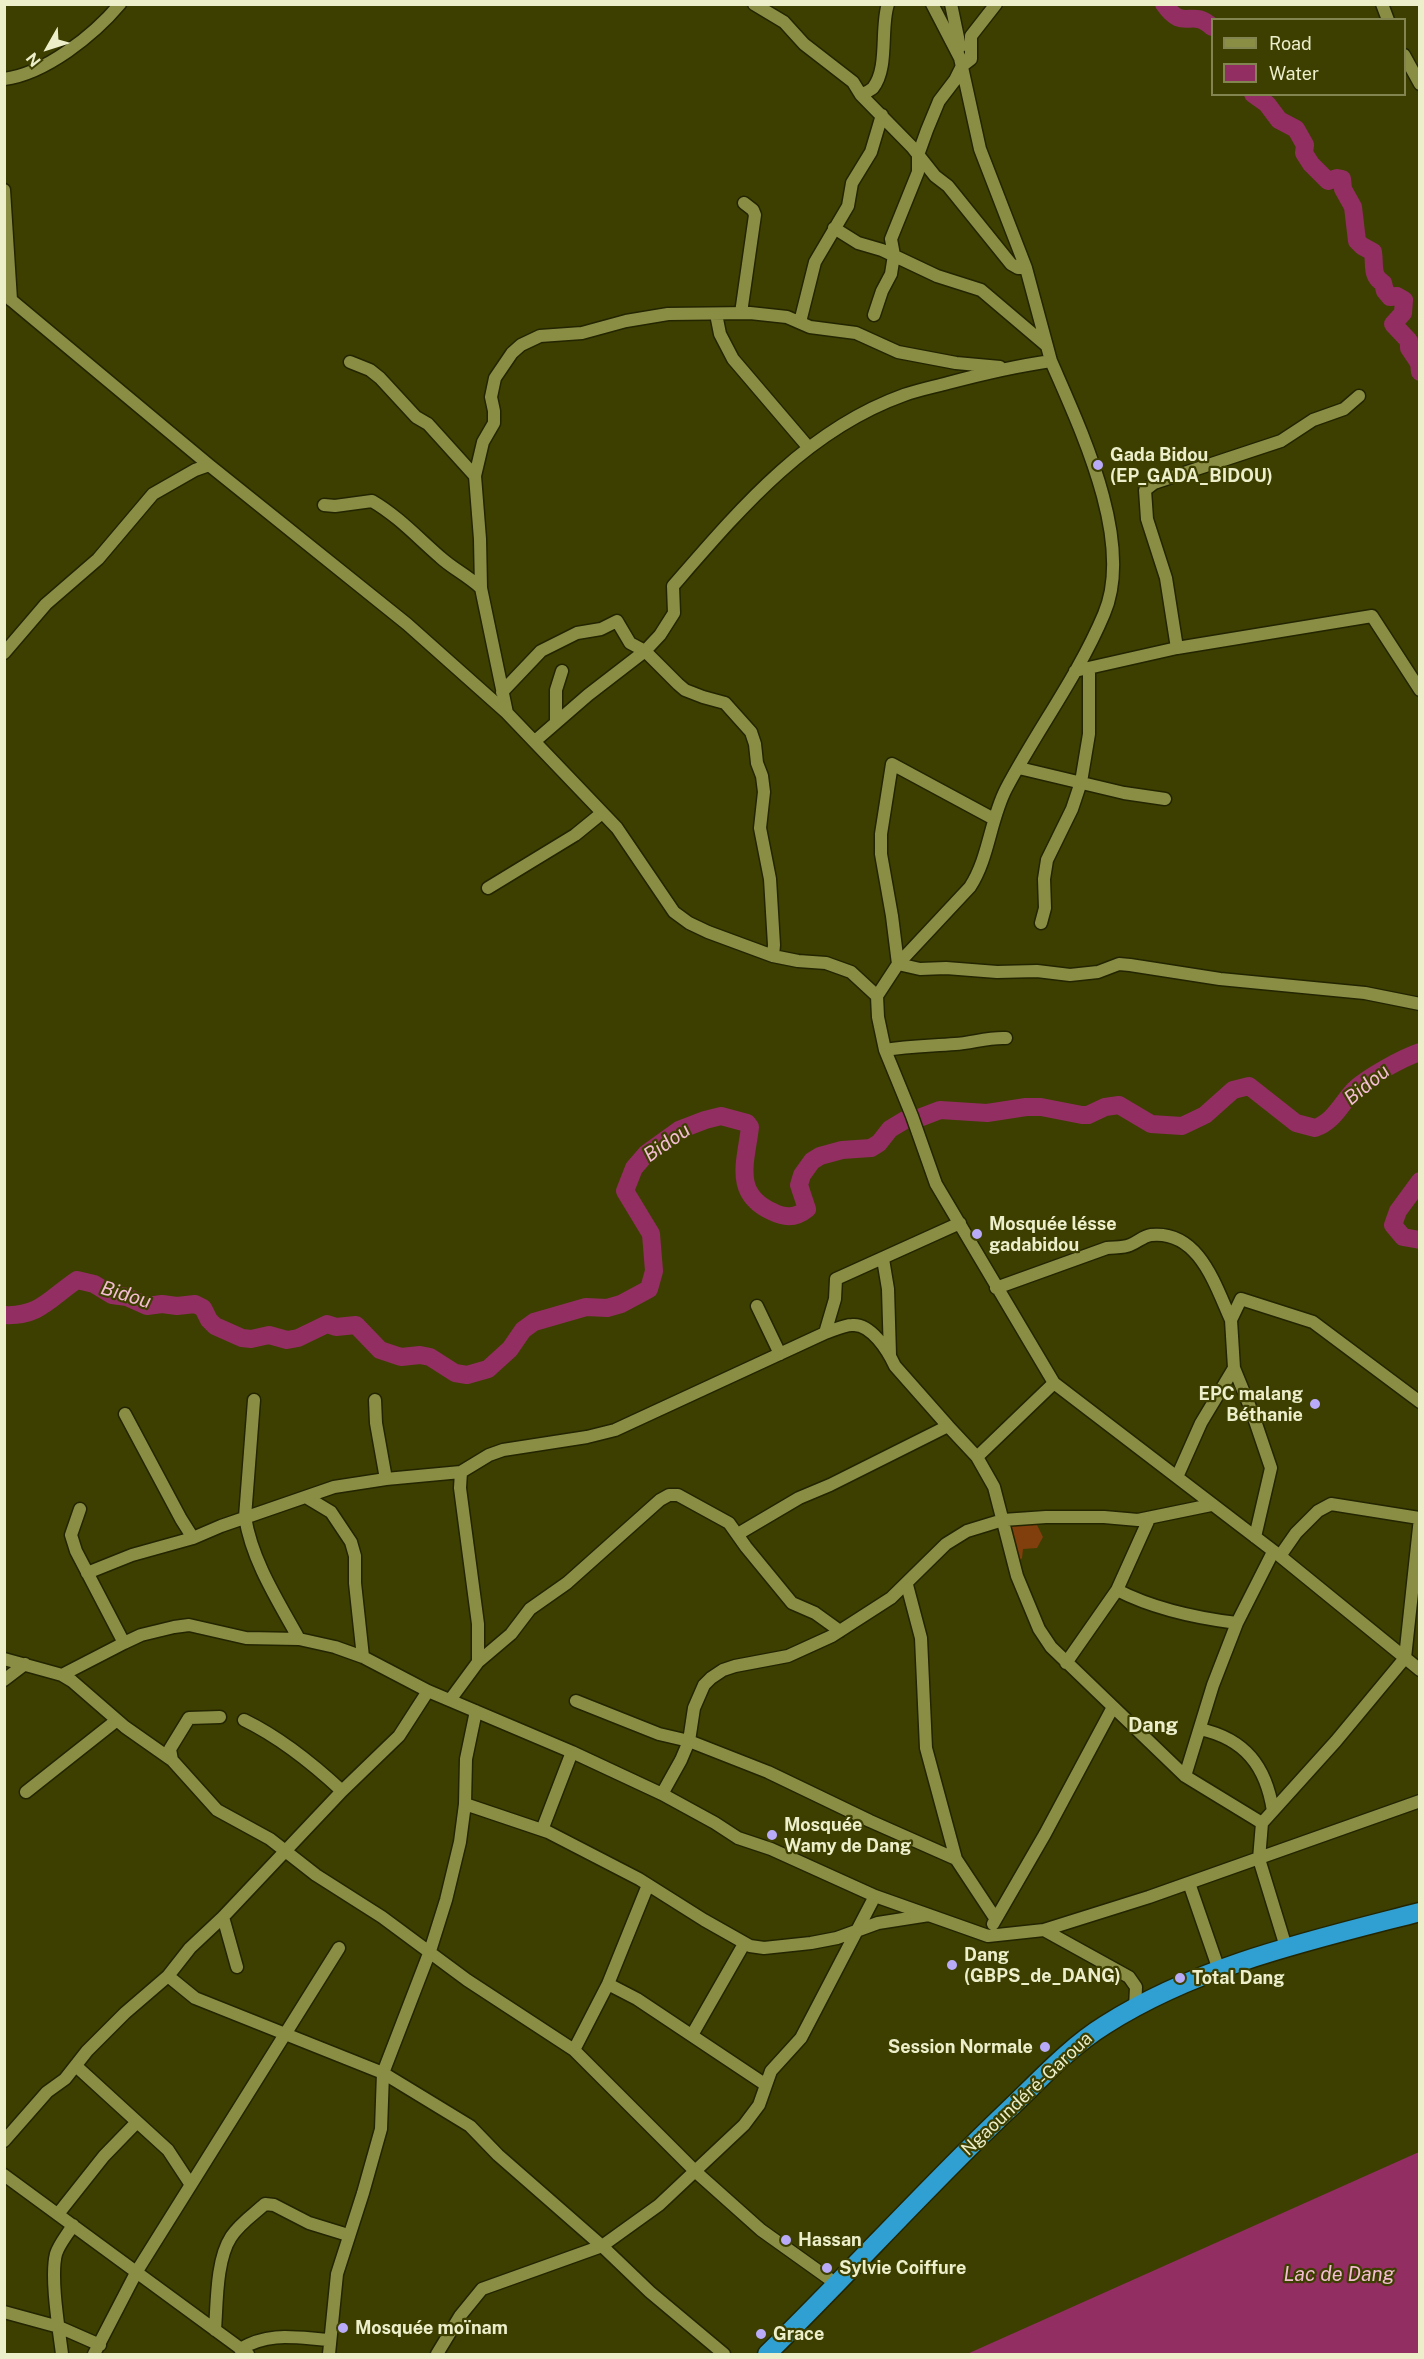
<!DOCTYPE html>
<html>
<head>
<meta charset="utf-8">
<style>
	body { margin:0 }
	#map { position:relative; width:1424px; height:2359px; overflow:hidden; background:#3d3f00; font-family:"Public Sans",sans-serif }
	canvas { display:block }
	.frame { position:absolute; inset:0; border:6px solid #ecefca; pointer-events:none }
	.legend { position:absolute; left:1211px; top:18px; width:195px; height:78px; box-sizing:border-box; background:#3d3f00; border:2px solid #838551; margin:0; padding:8px 10px; list-style:none; font-size:18px; color:#ecefca }
	.legend li { display:flex; align-items:center; gap:12px; height:30px }
	.legend b { width:30px; border:2px solid #838551 }
	.north { position:absolute; left:18px; top:18px; width:60px; height:60px; -webkit-text-stroke:4px #3d3f00; paint-order:stroke; rotate:231deg; font-size:16px; font-weight:700; line-height:24px; text-align:center; color:#ecefca }
	.north::after { content:''; display:block; margin:auto; width:21px; height:27px; background:#ecefca; clip-path:polygon(50% 0,100% 100%,50% 72%,0 100%) }
</style>
</head>
<body>
<div id="map">
<canvas width="1424" height="2359"></canvas>
<div class="frame"></div>
<ul class="legend">
<li><b style="height:8px;background:#8a8e45"></b>Road</li>
<li><b style="height:16px;background:#922e62"></b>Water</li>
</ul>
<div class="north">N</div>
</div>
<script>
const ctx = document.querySelector('canvas').getContext('2d');
ctx.lineJoin = 'round';
function paint(path, color) { ctx.fillStyle = color; ctx.fill(path, 'evenodd'); }
function strokePath(path, color, width, dash) { ctx.strokeStyle = color; ctx.lineWidth = width; ctx.lineCap = dash ? 'butt' : 'round'; ctx.setLineDash(dash || []); ctx.stroke(path); }
function write(font, color, halo, rows, align = 'center') {
  ctx.font = font + ' "Public Sans",sans-serif'; ctx.lineWidth = 4.5; ctx.setLineDash([]); ctx.textBaseline = 'middle'; ctx.strokeStyle = halo; ctx.fillStyle = color; for (const [text, x, y, turn = 0] of rows) {
    ctx.save(); ctx.translate(x, y); ctx.rotate((+turn || 0) * Math.PI / 180); ctx.textAlign = isNaN(turn) ? turn : align; if (halo) ctx.strokeText(text, 0, 0); ctx.fillText(text, 0, 0); ctx.restore();
  }
}
paint(new Path2D(`
	M1015,1522l22,3 6,12 -6,11 -14,1 -1,9 -3,3 -7,-12 3,-4 -7,-11 -1,-9z`), '#803f0c');
paint(new Path2D(`
	M1419,2152v202h-452z`), '#922e62');
strokePath(new Path2D(`
	M1164,4c20,29 27,3 48,23
	M1253,94l14,10 12,16 17,9 9,16 -1,8 7,11 17,17 9,-3 5,1 1,10 10,18 4,34 5,5 11,6c2,13 -2,24 10,31l2,8 5,6 7,-1 7,4 -1,13 -10,11 16,17v7l10,15 1,9
	M1420,1181l-22,30 -5,14 10,12 17,3
	M4,1315c36,2 47,-18 73,-35l17,4 18,11 15,2 20,9 15,-2 15,2 18,-2 8,4 6,12 6,6 27,12 9,1 18,-4 18,5 11,-2 29,-14 9,3 20,-2 24,25 21,7 19,-2 10,2 25,16 12,2 21,-6 22,-20 13,-19 11,-8 52,-15 21,1 14,-4 28,-15 5,-18 -3,-37 -26,-43 9,-23 13,-15 32,-23 26,-10 16,-4 26,7 3,4c-4,35 -18,67 23,85 12,6 23,6 34,-3l-8,-24 3,-10 10,-14 8,-5 22,-6 29,-2 8,-5 11,-14 15,-9 14,-2 21,-8 47,3 39,-6h15l41,8h6l17,-8 14,-2 32,19 31,2 23,-11 28,-25 16,-4 47,37 19,5c19,-6 27,-26 40,-39 13,-12 47,-31 65,-37`), '#922e62', 18);
const minor = new Path2D(`
	M754,4l30,18 20,22 49,38 8,13
	M888,4c-8,24 1,64 -15,84 -2,2 -8,5 -12,7l51,52 23,29 13,10 63,78 7,4h8
	M932,4l28,54 20,91 46,119 25,93
	M951,4l9,43
	M1382,4l6,16
	M1404,55l16,29
	M4,79c41,-5 90,-44 116,-75
	M4,190l7,110
	M834,228l24,15 24,7 55,26 44,14 66,56
	M4,294l205,171 198,159 100,89 110,115 57,84 15,11 19,9 65,24 25,5 28,2 25,9 26,24 1,21 7,33 27,66 24,68 118,199 226,173 140,114
	M741,313l14,-98 -2,-5 -9,-7
	M716,314l4,20 13,25 76,89
	M874,315l8,-24 9,-17 3,-19 -3,-16 27,-67v-17l9,-25 12,-29 16,-21 7,-14 9,-7v-23l25,-32
	M800,322l15,-60 33,-56 4,-23 19,-31 11,-37
	M350,362l20,8 10,8 36,39 12,7 47,52
	M324,505l11,1 37,-5c26,15 46,37 68,56 13,12 27,18 41,31
	M1177,648l-11,-70 -19,-59 -2,-29 9,-7 127,-42 32,-21 31,-11 15,-13
	M4,653l42,-49 52,-45 55,-65 42,-24 14,-5
	M1075,671l102,-23 195,-32 48,74
	M502,692l39,-41 36,-18 24,-4 16,-8 13,22 15,8 33,33 7,6 18,7 22,6 26,29 4,12 2,19 5,13 2,16 -4,36 10,51 4,66 -1,11
	M507,713l-26,-125 -1,-49 -5,-63 8,-34 11,-19v-12l-3,-14 4,-19 17,-25 9,-8 19,-9 42,-3 44,-12 42,-7 82,-1 37,4 23,10 46,6 42,19 58,11 44,4
	M556,721v-31l6,-19
	M535,741l53,-46 57,-44 15,-16 14,-22 -1,-27c66,-76 133,-156 231,-191 14,-5 29,-8 44,-12 34,-9 68,-17 103,-22 29,67 84,181 53,253 -26,62 -67,116 -98,175 -16,31 -17,69 -36,98l-72,77 -21,32
	M1019,768l105,25 41,6
	M994,819l-102,-55 -11,70v20l11,62 6,48 22,5 26,-1 51,4 40,-1 33,4 28,-3 21,-8 11,1 90,14 145,14 55,11
	M488,888l87,-53 27,-22
	M1041,923l4,-15 -1,-29 3,-19 25,-51 9,-27 8,-48v-66
	M885,1050c24,-4 46,-4 70,-6 17,-1 33,-7 51,-6
	M883,1259l5,30 2,66
	M996,1288l111,-40c8,-1 16,0 23,-3 8,-3 13,-9 21,-10 48,-5 64,50 80,85
	M757,1306l23,48
	M825,1333l10,-34 1,-20 124,-56
	M254,1400l-9,117c7,44 33,84 54,122
	M375,1400l1,23 10,56
	M125,1414l56,105 12,19 28,-12 113,-39 52,-8 75,-7
	M977,1457l77,-74
	M1177,1477l24,-54 33,-55
	M306,1497l25,15 20,30 4,14v27l8,74
	M80,1509l-9,26 5,16 48,92
	M738,1534l61,-36 31,-13 118,-59 29,31 17,30 23,89 22,53 12,18 134,129 77,47
	M1255,1537l16,-69 -19,-56 -18,-44 -3,-48 10,-21 72,23 107,80
	M1280,1556l16,-23 22,-22 13,-7 88,14
	M87,1573l45,-18 61,-17
	M907,1585l14,53 5,110 30,111 39,59
	M1117,1590c37,19 79,28 120,33
	M4,1659l58,16 10,6 53,46 47,33 45,50 53,29 46,36 66,42 85,63 107,70 122,122 65,58 77,55
	M478,1662v-38l-18,-136 1,-16 28,-17 14,-5 84,-13 28,-7 210,-97c9,-3 19,-8 27,-8 19,-2 36,26 43,41l53,60
	M1066,1663l51,-73 32,-71
	M62,1675l62,-32 17,-8 33,-8 15,-2 57,13 53,1 36,8 28,10 65,34 144,61 90,42 53,29 23,15 33,11 104,47 113,40 56,-6 105,-33 271,-96
	M4,1680l21,-16
	M450,1700l28,-38 33,-28 19,-25 37,-26 93,-83 9,-5h9l51,28 17,24 46,56 23,10 25,18
	M576,1701l83,33 30,7 79,31 102,49 86,38
	M244,1720c37,18 68,43 98,71
	M1200,1729c45,10 66,37 73,82
	M172,1760l-2,-11 19,-31 31,-1
	M1185,1776l28,-91 24,-62 36,-71
	M26,1792l91,-72
	M662,1794l19,-34 8,-19 5,-33 10,-23 7,-7 12,-8 12,-4 53,-10 44,-20 59,-38 55,-54 21,-13 36,-11 43,-3h58l34,3 73,-15
	M465,1804l83,28 91,47 65,41 46,26 14,2 47,-5 26,-5 41,-15 51,-8
	M542,1830l30,-78
	M1189,1883l30,87
	M223,1917l14,50
	M993,1924l52,-90 68,-127
	M1044,1930l85,47 7,10 -1,22
	M1286,1947l-27,-88 3,-36 74,-82 69,-83 15,-140
	M168,1976l27,22 188,75 87,53 28,29 104,91 48,46 74,62
	M608,1984l29,15 129,86
	M692,2035l52,-91
	M574,2050l34,-66 40,-99
	M76,2066l92,84 23,35
	M4,2141l43,-49 18,-13 22,-28 38,-38 43,-37 22,-28 33,-31 119,-126 57,-55 29,-45
	M4,2175l244,179
	M58,2214l46,-58 33,-34
	M4,2312l55,15 41,18
	M215,2330c2,-27 1,-70 16,-93 8,-13 23,-23 34,-33l9,1 35,18 39,12
	M240,2349c31,-18 56,-11 90,-9
	M62,2354c-3,-24 -12,-77 -6,-100 3,-10 12,-20 17,-29
	M94,2354l43,-83 202,-323
	M329,2354l8,-80 26,-81 18,-64 2,-56 47,-122 16,-51 14,-58 5,-38 1,-45 10,-48
	M437,2354l23,-38 22,-27 120,-43 57,-41 85,-80 15,-20 12,-34 30,-33 74,-142`);
const highway = new Path2D(`
	M767,2354c81,-79 157,-164 239,-242 32,-30 62,-64 99,-87 94,-60 207,-85 315,-113`);
strokePath(minor, '#232500', 15);
strokePath(highway, '#232500', 21);
strokePath(minor, '#8a8e45', 12);
strokePath(highway, '#2fa0d1', 18);
for (const [x, y, r, color] of [
	[1098,465,6,"#b9abf7"],
	[977,1234,6,"#b9abf7"],
	[1315,1404,6,"#b9abf7"],
	[772,1835,6,"#b9abf7"],
	[952,1965,6,"#b9abf7"],
	[1180,1978,6,"#b9abf7"],
	[1045,2047,6,"#b9abf7"],
	[786,2240,6,"#b9abf7"],
	[827,2268,6,"#b9abf7"],
	[343,2328,6,"#b9abf7"],
	[761,2334,6,"#b9abf7"]
]) { const dot = new Path2D(); dot.arc(x, y, r, 0, 2 * Math.PI); ctx.fillStyle = color; ctx.fill(dot); strokePath(dot, '#3d3f00', 2); }
write('bold 18px', '#ecefca', '#3d3f00', [
	["Gada Bidou",1110,455],
	["(EP_GADA_BIDOU)",1110,476],
	["Mosquée lésse",989,1224],
	["gadabidou",989,1245],
	["EPC malang",1303,1394,"right"],
	["Béthanie",1303,1415,"right"],
	["Mosquée",784,1825],
	["Wamy de Dang",784,1846],
	["Dang",964,1955],
	["(GBPS_de_DANG)",964,1976],
	["Total Dang",1192,1978],
	["Session Normale",1033,2047,"right"],
	["Hassan",798,2240],
	["Sylvie Coiffure",839,2268],
	["Mosquée moïnam",355,2328],
	["Grace",773,2334]
], 'left');
write('18px', '#ecefca', '#3d3f00', [
	["Ngaoundéré-Garoua",1027,2094,-43]
]);
write('italic 20px', '#f4bdd3', '#3d3f00', [
	["Bidou",1367,1085,-39],
	["Bidou",667,1143,-35],
	["Bidou",126,1295,17],
	["Lac de Dang",1339,2275]
]);
write('bold 20px', '#ecefca', '#3d3f00', [
	["Dang",1153,1726]
]);
</script>
</body>
</html>
